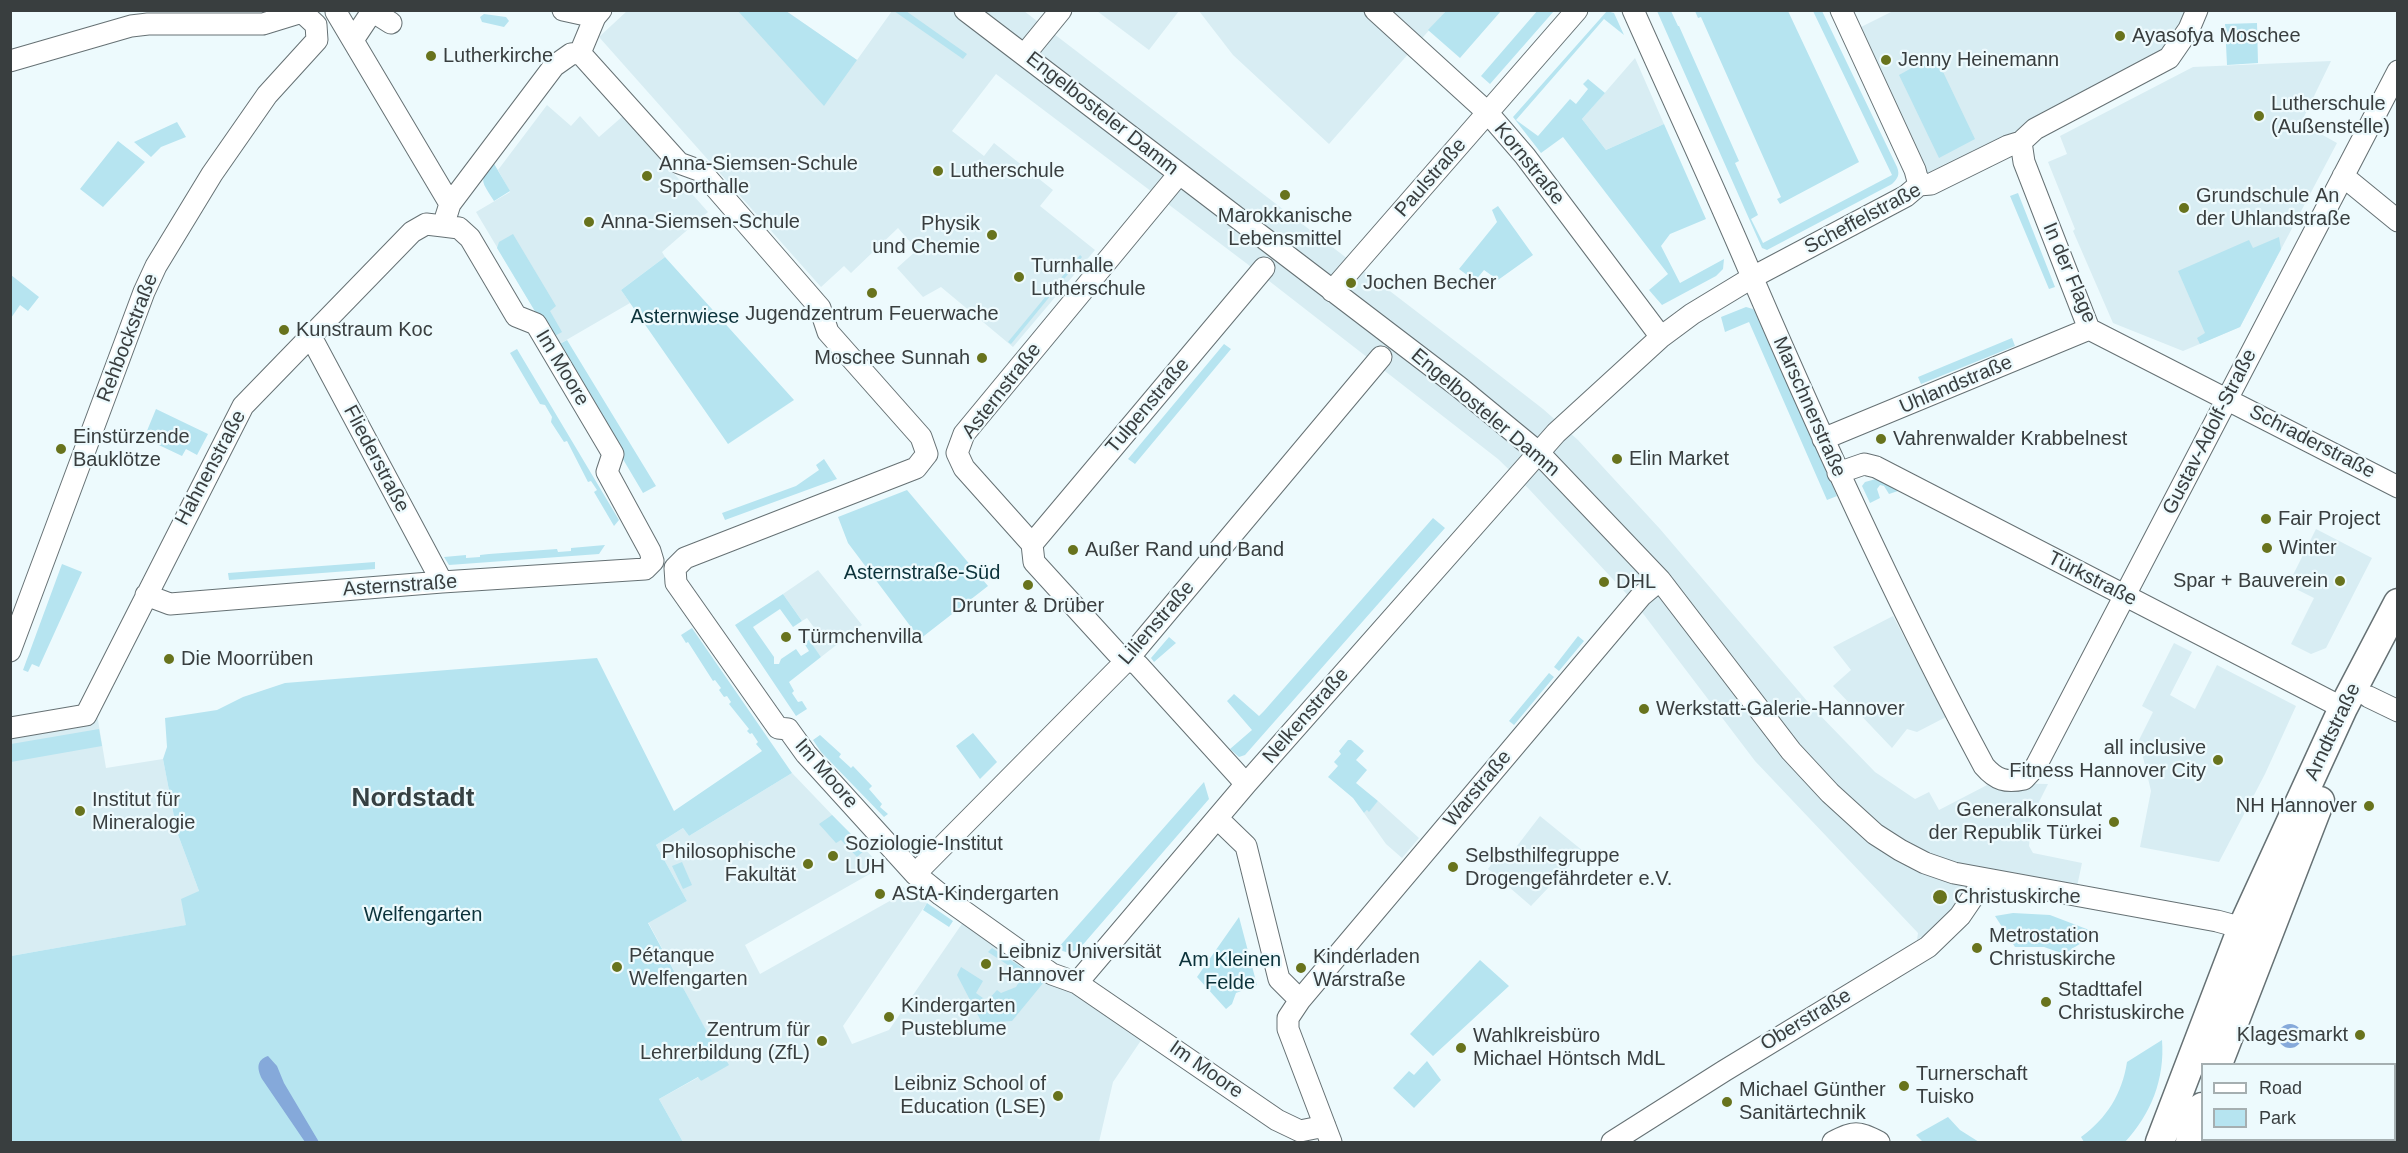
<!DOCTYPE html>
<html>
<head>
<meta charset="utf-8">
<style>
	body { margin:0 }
	#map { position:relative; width:2408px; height:1153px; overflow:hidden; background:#edfafd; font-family:Arial,sans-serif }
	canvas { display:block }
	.frame { position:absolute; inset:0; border:12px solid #393e3f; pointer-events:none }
	.legend { position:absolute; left:2201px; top:1063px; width:195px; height:78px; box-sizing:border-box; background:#edfafd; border:2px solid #a5afb1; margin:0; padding:8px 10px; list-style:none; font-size:18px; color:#393e3f }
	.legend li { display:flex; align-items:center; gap:12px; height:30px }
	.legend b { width:30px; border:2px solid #a5afb1 }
</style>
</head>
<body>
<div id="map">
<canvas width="2408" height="1153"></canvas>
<div class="frame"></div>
<ul class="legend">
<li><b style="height:8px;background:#fff"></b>Road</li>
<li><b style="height:16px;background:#b6e4f0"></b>Park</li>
</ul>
</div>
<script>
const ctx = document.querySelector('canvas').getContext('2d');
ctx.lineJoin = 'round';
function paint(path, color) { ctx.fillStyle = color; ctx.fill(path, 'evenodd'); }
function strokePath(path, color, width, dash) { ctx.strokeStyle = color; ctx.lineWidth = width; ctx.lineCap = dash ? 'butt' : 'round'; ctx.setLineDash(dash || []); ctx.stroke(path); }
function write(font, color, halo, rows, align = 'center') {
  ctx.font = font + ' Arial,sans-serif'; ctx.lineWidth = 4.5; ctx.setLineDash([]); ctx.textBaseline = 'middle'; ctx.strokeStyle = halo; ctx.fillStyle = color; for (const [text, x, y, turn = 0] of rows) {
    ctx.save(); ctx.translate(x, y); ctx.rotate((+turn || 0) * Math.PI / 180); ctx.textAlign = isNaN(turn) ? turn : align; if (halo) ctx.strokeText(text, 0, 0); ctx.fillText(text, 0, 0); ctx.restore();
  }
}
paint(new Path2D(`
	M627,11h159l71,49 35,-49h132l452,346 67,52 35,31 82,89 153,179 62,64 40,27 14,-7 10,18 52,-27 57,1 -16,32 -3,30 4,7 49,10 -7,33 -88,-3 -70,47 1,-7 -163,-172 -120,-158 -107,-115 -30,-29 -252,-196 -250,-189 -44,57 32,25 10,-13 59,47 -13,16 55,44 -82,97 -72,-60 -18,10 -26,-29 20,-18 -19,-22 -47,45 -7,-7 -23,21 -222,-250z
	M1097,11h82l-30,39z
	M1199,11h247l-117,133 -96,-89z
	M1893,11h304l-28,47 -243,130 -75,-156z
	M1635,58l29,66 -58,26 -24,-31z
	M2331,61l-30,62 36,20 -97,184 -57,24 -70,-28 -40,-92 2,-2 -27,-67 19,-8 -7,-18 133,-69z
	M547,105l24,21 9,-10 19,21 24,-21 85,96 -46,40 3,5 -44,33 9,13 -74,43 -80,-134 34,-20 -12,-22z
	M2316,529l56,29 -46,90 -15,6 -20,-10 23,-46 -26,-13z
	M818,570l44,55 -41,32 -13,-17 10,-7 -11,-15 -5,3 -19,-27z
	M1893,616l53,101 -29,15 -10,-3 -15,19 -59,-62 18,-16 -18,-23z
	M2174,643l18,9 -22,43 25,14 22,-44 79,41 -31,68 -46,88 -79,-15 11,-56 -12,-51 14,-28 -11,-6z
	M97,714l9,54 57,-9 14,73 22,59 -12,34 -176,31v-228z
	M792,773l90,94 -137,78 15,29 135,-76 8,-11 24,16 -84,123 9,18 37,-14 79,-115 180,115 -35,52 -14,60h-416l-24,-43 40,-22 2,4 18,-26 -71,-133 39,-21 -31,-56 27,-17 6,8z
	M1378,801l41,37 -17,20 -16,-14 -22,-31 3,-3 2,1z
	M1540,816l43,35 -52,55 -43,-37 8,-11 8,5z`), '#d8edf3');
paint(new Path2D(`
	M1538,10l16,1 -64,73 -9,-8z
	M738,11h48l71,49 -33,46z
	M894,11h12l61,43 -4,5z
	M1446,11v-1l55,1 -41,47 -32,-28z
	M1607,11l7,2 10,22 -20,-16 -88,101 22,16 32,-37 6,5 12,-15 -5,-5 5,-5 17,14 -23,26 24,31 58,-26 42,95 -36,15 -9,12 19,37 44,-24 -1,10 -7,7 -54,29 -13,-15 19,-16 -105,-137 -22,16 -28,-36z
	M1657,11h14l7,15h1l60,135 -4,2 23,52 -7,4 12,24 129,-68 -79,-164h9l75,156c3,8 1,11 -5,17l-125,66 -5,-2z
	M1695,11h93l71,151 -79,42 -3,-5 4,-2 -80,-180 -3,1z
	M484,14l22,3 3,4 -5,6 -22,-5 -2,-5z
	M2257,23l1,40 -31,2 -2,-41z
	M1935,55l40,84 -36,19 -40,-83z
	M177,122l9,15 -25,10 -10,10 -17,-15z
	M118,141l27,21 -42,45 -23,-18z
	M493,162l17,29 -16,10c-12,-20 -16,-19 -1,-39z
	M2018,193l37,94 -6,2 -39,-93z
	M1498,206l35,49 -35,25 -14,-10 -9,11 -16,-12 38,-47 -5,-12z
	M513,234l43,72 -6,5 12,21 -11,6 -54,-90 2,-6z
	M2279,237l2,12 -41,78 -40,17 -3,-6 8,-5 -27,-62 71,-31 4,8z
	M1080,255l2,2 -71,87 -3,-2z
	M665,257l129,143 -66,44 -107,-154z
	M11,275l28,22 -11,14 -8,-6 -9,13z
	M1746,307l7,2 4,5 80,182 -10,4 -78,-178 -24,10 -4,-15z
	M2012,338l3,8 -94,38 -3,-7z
	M567,340l89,146 -13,7 -87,-147z
	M1224,344l7,5 -96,115 -7,-5z
	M517,349l102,171 -5,6 -20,-34 3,-2 -6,-9 -3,1 -21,-41 -3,1 -13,-20 1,-5 -7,-12 -5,-1 -30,-51z
	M156,409l52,25 -11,21 -11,-6 -4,7 -38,-18z
	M824,459l13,20 -112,41 -3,-7 74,-27 23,-16 -3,-5z
	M1876,479l22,12 -9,3 -5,-8 -4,-1 -3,4 3,9 -10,5 -8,-17 3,-4z
	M907,490l81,96 -68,53 -72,-96 -10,-26z
	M1433,518l12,10 -200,227 -6,2 -9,-8 22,-19 -25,-29 7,-7 25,22 5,-5z
	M605,545l-6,9 -150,11 -5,-8 22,-2v3l14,-1v-2l9,-1 68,-5 1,3 13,-1v-3z
	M375,562v7l-146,11 -1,-7z
	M62,564l20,8 -43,95 -7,-3 -4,8 -5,-2z
	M783,594l19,27 -9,6 -13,-18 -27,18 21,30v7h5l2,-5 15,-10 5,7 8,-5 -5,-8 5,-3 12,17 -32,25 5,9 -2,2 6,9 4,-1 5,8 -11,7 -61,-91z
	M692,628l100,145 -103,63 -6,-8 -27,17 31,56 -39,22 71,131 3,-1 7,12 -28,16 -3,-4 -39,22 24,43h-672v-186l175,-31 -5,-26 18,-8 -22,-59 -14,-73 4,-12 -2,-29 52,-8 26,-13 42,-14 312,-25 77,153 88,-60 -6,-7 2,-2 -6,-9 -2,1 -3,-3 2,-2 -20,-25 2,-2 -4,-6 -3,1 -5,-7 2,-2 -6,-8 -2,1 -25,-39 -2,1 -5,-8z
	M1578,636l6,5 -25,30 -5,-4z
	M1169,637l7,6 -22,19 -3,-4z
	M1549,673l5,4 -40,48 -5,-4z
	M99,729l3,17 -91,16v-18z
	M973,733l24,29 -17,17 -24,-33z
	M820,735l21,19 -2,3 12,11 2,-2 19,20 -3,3 13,15 -2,3 8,7 -4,3 -63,-65 -8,-12z
	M1348,740h3l13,11 -8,9 11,10 -11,13 22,18 -9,11 -2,-2 -3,3 -11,-15 -25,-21 10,-11 -4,-4 7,-8 -2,-3z
	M1204,782l5,17 -129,149c-8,5 -14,6 -22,0z
	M832,815l34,34 -9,8 -16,-17 -5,3 -17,-19z
	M682,862l10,23 -9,4 -11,-23z
	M927,903l26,18 -4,6 -26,-17z
	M2013,913l37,2 47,18 -33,21 -20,-7h-29l-20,-31z
	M1239,917l18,68 -21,8 -4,11 -6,5 -29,-32z
	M992,948l52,34 -32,39 -30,2 -25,-48 4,-8 22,14 -7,12 11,8 10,-11 4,3 15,-6 7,-12 -35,-23z
	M1480,960l29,26 -76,70 -23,-22z
	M2162,1040c3,39 -11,74 -37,102h-41l-3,-5c26,-19 41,-43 46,-75z
	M1427,1061l14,19 -27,28 -21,-20 16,-17 5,4z
	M1948,1117l12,13 19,12h-56l-7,-7z`), '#b6e4f0');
paint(new Path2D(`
	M2278 1036a12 12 0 1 1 24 0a12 12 0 1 1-24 0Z
	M268,1056l9,10 7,17 35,59h-14l-43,-63c-5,-10 -6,-19 6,-23z`), '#85a9da');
const street = new Path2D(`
	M563,10l32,7
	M965,10l494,377 79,65 122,128 131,171 39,42 45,41 25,16 25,13 29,10 263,48 37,10
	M1375,10l112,102 38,44 136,181
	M1633,10c40,90 82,179 120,269 71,165 146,329 231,487 12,14 22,17 40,13l12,-13 362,-695
	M1841,10l74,160 4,15
	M372,11l19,12
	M336,12l114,192 -7,22
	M353,40l20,-30
	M580,53l99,110 22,8 119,137 8,24 93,105 6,17
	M580,53l15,-36 6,-7
	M1025,54l36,-44
	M10,61l121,-35 17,-2h115l39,-12 14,13
	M2021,142l3,20 65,167 309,158
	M2343,176l55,45
	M450,204l104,-138 17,-12 9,-1
	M1332,291l245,-281
	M310,335l132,247
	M1823,439l266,-110
	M957,453l7,15 68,76 2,18 83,91 21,12 108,119
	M957,453l7,-19 215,-260
	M1838,473l26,-9 12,3 467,241
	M1032,544l232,-276
	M675,568l1,15 102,145 10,1 18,25 109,120 26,21 111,79 25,9 200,137 23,11 25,-5
	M675,568l10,-10 231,-90 11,-14
	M146,595l24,9 272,-22 203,-13 8,-8
	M10,651l134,-359 12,-26 56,-92 55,-79 50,-55 -1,-15
	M2369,697l29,14
	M10,728l76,-13 157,-309 169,-174 14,-8 17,2 16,2 11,10 46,78 20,8 77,130 -6,18 43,79 3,10
	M1217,818l29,28 33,133 21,21 -12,18v11l43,113
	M915,874l212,-214 254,-303
	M1077,983l169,-199 310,-351 105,-96 31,-23 61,-37 153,-81 13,-11 12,-1 77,-38 13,-4 14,-13 134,-71 20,-29 8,-19
	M1300,1000l341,-404 19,-16
	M2394,1117l4,1
	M1612,1142l112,-71 204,-124 32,-31 17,-25 5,-12
	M1833,1142c21,-11 25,-11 46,0`);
const secondary = new Path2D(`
	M2218,1064l102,-263
	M2160,1142l82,-214 101,-220 55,-105
	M2190,1142l12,-35`);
strokePath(street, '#667174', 23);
strokePath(secondary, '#667174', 31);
strokePath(street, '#fff', 21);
strokePath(secondary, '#fff', 28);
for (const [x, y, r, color] of [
	[2120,36,6,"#68731d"],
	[431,56,6,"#68731d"],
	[1886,60,6,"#68731d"],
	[2259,116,6,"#68731d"],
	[938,171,6,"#68731d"],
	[647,176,6,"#68731d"],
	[1285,195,6,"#68731d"],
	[2184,208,6,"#68731d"],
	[589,222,6,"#68731d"],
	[992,235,6,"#68731d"],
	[1019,277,6,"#68731d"],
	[1351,283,6,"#68731d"],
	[872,293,6,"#68731d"],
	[284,330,6,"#68731d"],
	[982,358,6,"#68731d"],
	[1881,439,6,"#68731d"],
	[61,449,6,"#68731d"],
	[1617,459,6,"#68731d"],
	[2266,519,6,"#68731d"],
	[2267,548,6,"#68731d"],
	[1073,550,6,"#68731d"],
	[2340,581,6,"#68731d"],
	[1604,582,6,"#68731d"],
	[1028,585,6,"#68731d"],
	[786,637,6,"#68731d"],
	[169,659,6,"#68731d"],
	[1644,709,6,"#68731d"],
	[2218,760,6,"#68731d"],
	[2369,806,6,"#68731d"],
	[80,811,6,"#68731d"],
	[2114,822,6,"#68731d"],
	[833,856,6,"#68731d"],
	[808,864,6,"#68731d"],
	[1453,867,6,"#68731d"],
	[880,894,6,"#68731d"],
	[1940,897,8,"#68731d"],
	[1977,948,6,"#68731d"],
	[986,964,6,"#68731d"],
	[617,967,6,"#68731d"],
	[1301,968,6,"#68731d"],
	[2046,1002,6,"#68731d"],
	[889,1017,6,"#68731d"],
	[2360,1035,6,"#68731d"],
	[822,1041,6,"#68731d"],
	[1461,1048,6,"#68731d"],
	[1904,1086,6,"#68731d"],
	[1058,1096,6,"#68731d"],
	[1727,1102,6,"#68731d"]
]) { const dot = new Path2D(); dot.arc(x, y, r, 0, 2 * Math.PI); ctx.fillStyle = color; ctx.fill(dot); strokePath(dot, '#edfafd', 2); }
write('20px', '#393e3f', '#edfafd', [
	["Ayasofya Moschee",2132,36],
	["Lutherkirche",443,56],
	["Jenny Heinemann",1898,60],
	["Lutherschule",2271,104],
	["(Außenstelle)",2271,127],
	["Anna-Siemsen-Schule",659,164],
	["Sporthalle",659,187],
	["Lutherschule",950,171],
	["Grundschule An",2196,196],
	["der Uhlandstraße",2196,219],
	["Marokkanische",1285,216,"center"],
	["Lebensmittel",1285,239,"center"],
	["Anna-Siemsen-Schule",601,222],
	["Physik",980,224,"right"],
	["und Chemie",980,247,"right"],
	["Turnhalle",1031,266],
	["Lutherschule",1031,289],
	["Jochen Becher",1363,283],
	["Jugendzentrum Feuerwache",872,314,"center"],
	["Kunstraum Koc",296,330],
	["Moschee Sunnah",970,358,"right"],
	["Einstürzende",73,437],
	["Bauklötze",73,460],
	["Vahrenwalder Krabbelnest",1893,439],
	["Elin Market",1629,459],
	["Fair Project",2278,519],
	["Winter",2279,548],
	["Außer Rand und Band",1085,550],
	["Spar + Bauverein",2328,581,"right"],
	["DHL",1616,582],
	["Drunter & Drüber",1028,606,"center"],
	["Türmchenvilla",798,637],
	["Die Moorrüben",181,659],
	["Werkstatt-Galerie-Hannover",1656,709],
	["all inclusive",2206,748,"right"],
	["Fitness Hannover City",2206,771,"right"],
	["Institut für",92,800],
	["Mineralogie",92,823],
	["NH Hannover",2357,806,"right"],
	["Generalkonsulat",2102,810,"right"],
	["der Republik Türkei",2102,833,"right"],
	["Soziologie-Institut",845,844],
	["LUH",845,867],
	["Philosophische",796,852,"right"],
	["Fakultät",796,875,"right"],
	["Selbsthilfegruppe",1465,856],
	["Drogengefährdeter e.V.",1465,879],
	["AStA-Kindergarten",892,894],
	["Christuskirche",1954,897],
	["Metrostation",1989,936],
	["Christuskirche",1989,959],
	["Leibniz Universität",998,952],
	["Hannover",998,975],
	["Pétanque",629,956],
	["Welfengarten",629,979],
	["Kinderladen",1313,957],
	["Warstraße",1313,980],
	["Stadttafel",2058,990],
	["Christuskirche",2058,1013],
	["Kindergarten",901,1006],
	["Pusteblume",901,1029],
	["Zentrum für",810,1030,"right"],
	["Lehrerbildung (ZfL)",810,1053,"right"],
	["Klagesmarkt",2348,1035,"right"],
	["Wahlkreisbüro",1473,1036],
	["Michael Höntsch MdL",1473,1059],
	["Turnerschaft",1916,1074],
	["Tuisko",1916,1097],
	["Leibniz School of",1046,1084,"right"],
	["Education (LSE)",1046,1107,"right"],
	["Michael Günther",1739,1090],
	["Sanitärtechnik",1739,1113]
], 'left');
write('20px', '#393e3f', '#edfafd', [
	["Engelbosteler Damm",1102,114,38],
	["Kornstraße",1529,164,51],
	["Paulstraße",1431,178,-49],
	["Scheffelstraße",1863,219,-28],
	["In der Flage",2069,273,67],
	["Rehbockstraße",128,338,-69],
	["Im Moore",562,368,59],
	["Uhlandstraße",1956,385,-23],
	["Asternstraße",1002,391,-52],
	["Tulpenstraße",1148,406,-50],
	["Marschnerstraße",1809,407,66],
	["Engelbosteler Damm",1485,413,40],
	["Gustav-Adolf-Straße",2210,432,-63],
	["Schraderstraße",2312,442,27],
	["Fliederstraße",376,459,62],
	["Hahnenstraße",211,468,-62],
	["Türkstraße",2092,579,27],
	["Asternstraße",400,586,-4],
	["Lilienstraße",1157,623,-49],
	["Nelkenstraße",1306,716,-49],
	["Arndtstraße",2333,732,-65],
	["Im Moore",826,774,49],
	["Warstraße",1478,789,-50],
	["Oberstraße",1806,1020,-31],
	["Im Moore",1206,1070,35]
]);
write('20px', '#0b323a', '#edfafd', [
	["Asternwiese",685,317],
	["Asternstraße-Süd",922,573],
	["Welfengarten",423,915],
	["Am Kleinen",1230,960],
	["Felde",1230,983]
]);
write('bold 26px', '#364042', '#edfafd', [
	["Nordstadt",413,799]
]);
</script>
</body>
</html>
